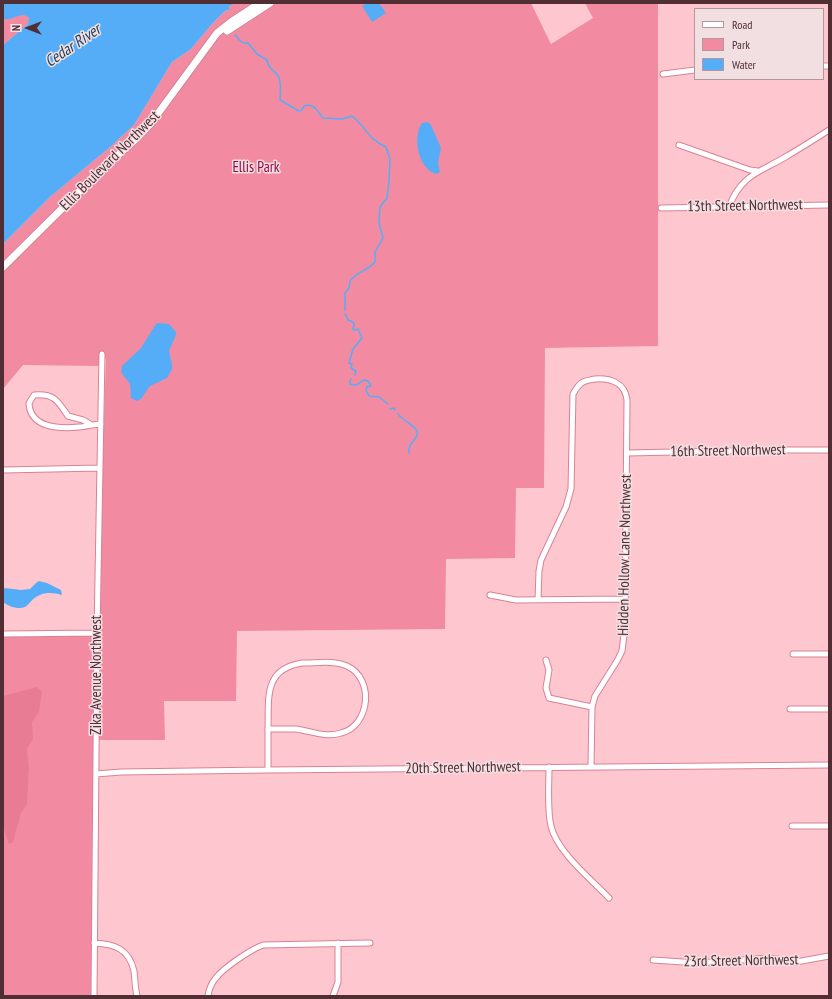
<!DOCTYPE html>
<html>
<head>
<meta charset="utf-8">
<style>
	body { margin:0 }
	#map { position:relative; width:832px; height:999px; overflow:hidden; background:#fec7d0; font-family:"PT Sans Narrow",sans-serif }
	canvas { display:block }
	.frame { position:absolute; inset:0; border:4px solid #512d34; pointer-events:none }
	.legend { position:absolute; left:694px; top:8px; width:130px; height:72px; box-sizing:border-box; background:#f2dfe2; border:1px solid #b2989c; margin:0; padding:5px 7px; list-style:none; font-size:12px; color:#512d34 }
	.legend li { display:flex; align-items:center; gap:8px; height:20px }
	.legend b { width:20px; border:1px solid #b2989c }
	.north { position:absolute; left:8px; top:8px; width:40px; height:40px; -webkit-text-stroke:3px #f2dfe2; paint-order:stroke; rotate:270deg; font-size:11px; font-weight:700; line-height:16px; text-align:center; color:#512d34 }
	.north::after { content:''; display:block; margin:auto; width:14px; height:18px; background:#512d34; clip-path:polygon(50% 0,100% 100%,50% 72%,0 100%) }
</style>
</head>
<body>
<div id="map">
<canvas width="832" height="999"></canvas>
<div class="frame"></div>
<ul class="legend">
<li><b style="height:5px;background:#fff"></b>Road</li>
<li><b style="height:11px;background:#f28ba1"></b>Park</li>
<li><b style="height:11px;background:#56adf7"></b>Water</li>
</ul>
<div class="north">N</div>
</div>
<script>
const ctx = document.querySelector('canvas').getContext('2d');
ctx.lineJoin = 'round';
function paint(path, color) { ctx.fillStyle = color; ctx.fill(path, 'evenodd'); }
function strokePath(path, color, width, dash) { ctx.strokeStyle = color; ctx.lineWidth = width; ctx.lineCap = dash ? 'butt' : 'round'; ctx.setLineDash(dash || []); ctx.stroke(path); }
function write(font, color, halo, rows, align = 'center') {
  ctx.font = font + ' "PT Sans Narrow",sans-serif'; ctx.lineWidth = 3; ctx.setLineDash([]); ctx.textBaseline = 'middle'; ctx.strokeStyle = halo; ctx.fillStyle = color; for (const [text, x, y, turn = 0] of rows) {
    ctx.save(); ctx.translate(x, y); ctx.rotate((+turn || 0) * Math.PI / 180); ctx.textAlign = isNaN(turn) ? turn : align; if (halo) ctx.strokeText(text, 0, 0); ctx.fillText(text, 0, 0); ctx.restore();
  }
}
paint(new Path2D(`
	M234,3h297l20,41 42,-26 -8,-15h73v343l-113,2 -1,140h-28l-1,70 -69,1 -1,70 -208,2 -1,70h-72l1,39h-68l-3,256h-91v-362l94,-1 9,-275 -8,8 -75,-1 -20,24v-145l48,-48 58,-48 25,-23 38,-63 19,-13 21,-25 13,-13h3l1,-4z
	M21,15h6l3,4 -2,5 -25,21v-27z`), '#f28ba1');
paint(new Path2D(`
	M37,687l5,5 -3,20 -7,10 1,17 -6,10 2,19 -2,36 -6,9 -8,29 -4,2 -6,-18v-130z`), '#e97c95');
paint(new Path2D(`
	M3,3h231l-5,4v3l-4,1 -13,13 -21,25 -19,13 -38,63 -25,23 -58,48 -48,48v-199l25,-21 1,-6c-8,-8 -14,3 -25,1z
	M368,3h11l7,10 -14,9 -10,-16z
	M428,122l3,3 10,23 -3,15 2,9 -3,2c-19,-4 -25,-37 -15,-51z
	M159,323l10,1 7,8v3l-7,16 3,13v5l-5,9 -17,8 -9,13 -4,2 -6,-3 -1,-14 -9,-12 1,-6 19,-18 15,-24z
	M39,581l8,2 14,7 1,5c-7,-2 -15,-3 -22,0 -8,3 -10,9 -15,12 -7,3 -17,-1 -22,-5v-12l2,-2 16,2 9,-1 6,-6z`), '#56adf7');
strokePath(new Path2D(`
	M235,35c5,5 6,9 13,8l9,11 10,6c2,11 7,9 11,16 4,6 2,17 2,24l19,11 3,-1 2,-4c11,-3 13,5 19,12l19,1 10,-3c14,11 16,23 34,31l4,12 -1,22 -2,17 -7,9 -1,16 4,15 -8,14v10c-9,10 -16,8 -25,19l-1,7 -4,5v17
	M345,314l3,6 5,2 1,2 -1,5 1,1 4,-1 4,9 -9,11 -4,14 3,1 -1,4 5,3 -1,4
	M351,379l-1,2v3c7,3 9,-1 14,-4l4,1 3,5 -4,1 -1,3 3,6 10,1 9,7
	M390,409l4,-1 1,2
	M398,414c3,6 22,13 19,21 -3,8 -9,8 -8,18`), '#56adf7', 1.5);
const minor = new Path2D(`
	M823,66h6
	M663,74l32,-4
	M679,145l71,25 8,1
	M729,207c12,-33 32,-35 58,-51 14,-8 28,-17 42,-26
	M661,208l168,-3
	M90,424l-7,-4 -15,-4c-10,-15 -14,-23 -34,-21l-5,8c1,25 30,26 50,24 7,0 13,-3 22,-3
	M627,453l144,-3h58
	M3,470l97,-2
	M490,595l26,5 108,-1
	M538,600l1,-29 2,-11 25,-53 5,-18 2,-95c3,-5 5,-9 10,-12 4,-2 7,-2 12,-3 16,-1 30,4 32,21l-2,227 -3,24 -5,10 -22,35 -3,11 -1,59
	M3,634l94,-1
	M793,654h36
	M546,660l3,10 -3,18 3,10 43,9
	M302,663c14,0 32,-3 45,3 28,13 23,60 -6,67 -16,5 -30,-2 -45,-4 -9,0 -19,0 -28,0 1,-30 -5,-60 34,-66z
	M790,709h39
	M549,767c0,18 -2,43 2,59 6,26 40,53 58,72
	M268,770v-41
	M96,774l25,-2 147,-2 561,-5
	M792,826h37
	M94,943c21,1 35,6 40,28 1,8 1,17 3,25
	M653,960l45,3 72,-5 26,4 33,-6
	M94,996l3,-363 5,-279
	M208,996c1,-7 3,-12 7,-17 8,-11 35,-29 48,-34l107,-2
	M333,996l5,-14v-39`);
const tertiary = new Path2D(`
	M227,31l43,-28
	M3,267l97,-96 36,-32 15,-16 66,-90 14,-11 29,-19`);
strokePath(minor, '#d88294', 7);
strokePath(tertiary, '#d88294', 9);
strokePath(minor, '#fff', 5);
strokePath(tertiary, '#fff', 7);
write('15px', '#512d34', '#f2dfe2', [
	["Ellis Boulevard Northwest",110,161,-45],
	["13th Street Northwest",745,206,-1],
	["16th Street Northwest",728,451,-1],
	["Hidden Hollow Lane Northwest",625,555,-89],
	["Zika Avenue Northwest",97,675,-90],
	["20th Street Northwest",463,768,-1],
	["23rd Street Northwest",741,961,-1]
]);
write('15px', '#92073f', '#f2dfe2', [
	["Ellis Park",256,168]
]);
write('italic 16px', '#1d415f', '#f2dfe2', [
	["Cedar River",73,46,-34]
]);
</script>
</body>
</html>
